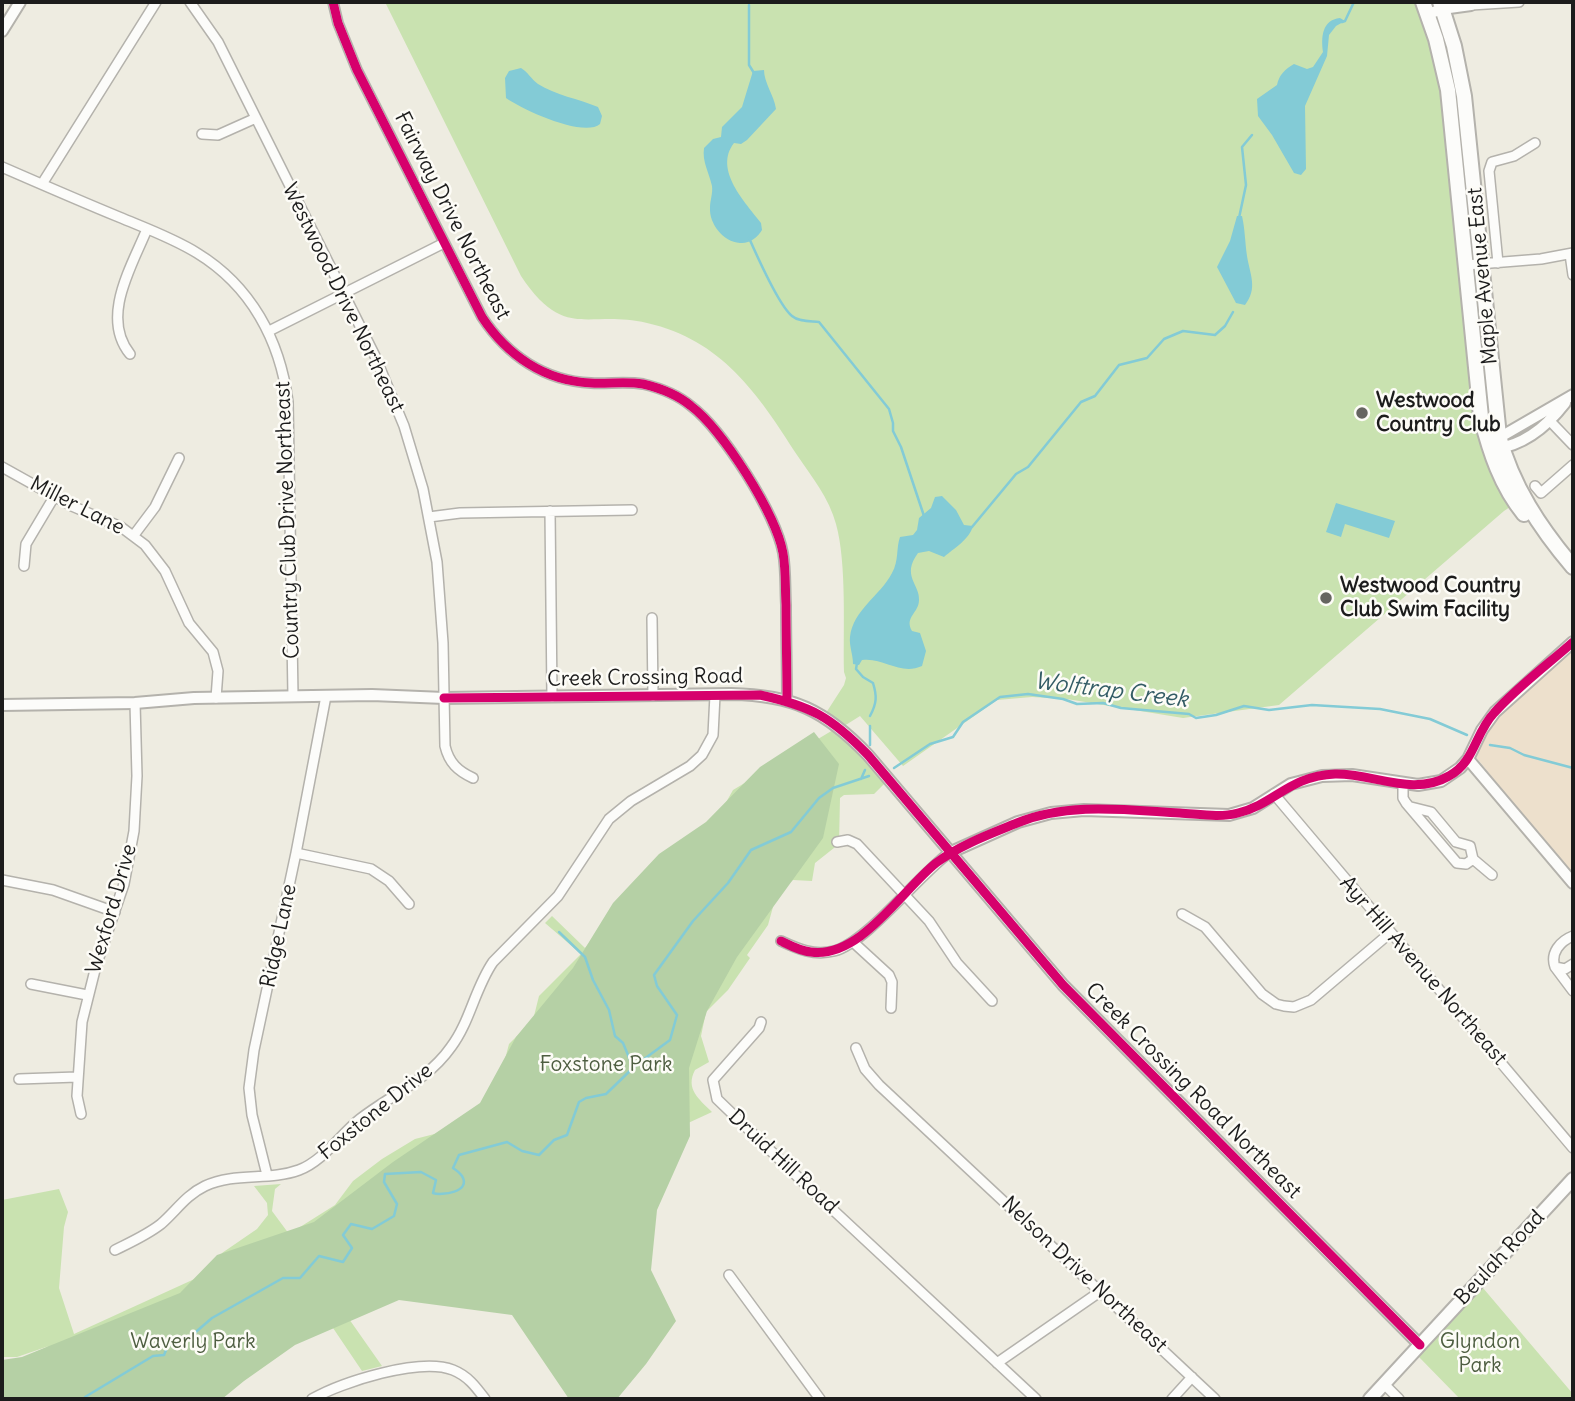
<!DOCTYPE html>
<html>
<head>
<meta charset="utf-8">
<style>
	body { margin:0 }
	#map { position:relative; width:1575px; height:1401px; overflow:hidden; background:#eeece1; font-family:Delius,sans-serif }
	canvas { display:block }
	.frame { position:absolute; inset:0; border:4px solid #1c1c1c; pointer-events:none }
</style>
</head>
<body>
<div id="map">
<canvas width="1575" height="1401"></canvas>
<div class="frame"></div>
</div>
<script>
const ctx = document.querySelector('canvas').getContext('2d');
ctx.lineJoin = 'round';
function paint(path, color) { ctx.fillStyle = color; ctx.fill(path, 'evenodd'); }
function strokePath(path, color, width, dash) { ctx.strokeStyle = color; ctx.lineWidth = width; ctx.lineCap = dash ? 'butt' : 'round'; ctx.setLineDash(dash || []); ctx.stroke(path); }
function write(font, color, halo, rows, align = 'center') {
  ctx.font = font + ' Delius,sans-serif'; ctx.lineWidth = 5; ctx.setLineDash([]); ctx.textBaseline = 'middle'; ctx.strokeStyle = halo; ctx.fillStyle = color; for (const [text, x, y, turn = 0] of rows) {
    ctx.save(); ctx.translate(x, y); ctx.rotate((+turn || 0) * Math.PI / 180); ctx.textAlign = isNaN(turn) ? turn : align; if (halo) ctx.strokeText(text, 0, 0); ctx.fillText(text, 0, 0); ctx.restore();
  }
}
paint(new Path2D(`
	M1573,648v231l-101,-127 21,-44z`), '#ede0cc');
paint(new Path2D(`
	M385,2h1038l13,37 42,355 38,109 -12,8 -225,194 -96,13 -116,-19 -35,-2 -35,3 -94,66 -43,-50 -19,12 47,52 -14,14 -30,1 -4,3 -1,46 -24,19 -3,18 -19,-1 -17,16 -8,29 -21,30 3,3 -22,32 -22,22 -5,24 8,26 -14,8c-10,19 4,29 17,42l-384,177 54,77 -20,5 -31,-46 -329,74v-32l47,-21 -32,11h-15v-157l57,-11 9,23 -4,15 -5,61 15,46 138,-63 10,-18 35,-24 11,-14 -1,-12 -13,-17 27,-2 -6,5 -3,22 17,23 46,-29 18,-24 29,-22 33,-20 35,-9 29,-25 20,-23 10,-38 24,-24 6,-24 42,-42 -36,-31 7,-7 33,32 68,-86 67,-49 13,-23 105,-63 -14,-11 20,-31 2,-7 -2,-6c-1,-43 3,-108 -8,-148 -7,-26 -24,-47 -39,-69 -39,-61 -75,-115 -150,-132 -60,-14 -82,19 -126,-47z
	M1483,1288l90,106v5h-113l-42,-43z`), '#c9e2b0');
paint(new Path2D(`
	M814,732l25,32 -16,74 -86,119 -30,54 -18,57 1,68 -33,74 -6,60 25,51 -30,43 -29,35h-48l-57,-84 -113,-15 -104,45 -51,36 -22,18h-220v-39l20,-3 158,-64 37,-38 97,-33 79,-60 87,-59 36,-66 57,-69 40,-65 46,-49 47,-32 54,-55z`), '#b5d0a5');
paint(new Path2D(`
	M1340,18l5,3 -9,5 -7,9 -2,21 -22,50 1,63 -5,6 -7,-2 -22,-38 -14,-19 -1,-17 20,-14c2,-10 8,-16 17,-21l13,5 6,-2 10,-15c-2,-15 -1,-32 17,-34z
	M521,68c7,4 10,11 17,16 17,11 41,15 60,23l4,9 -2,8c-16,14 -77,-14 -94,-26l-1,-20 4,-7z
	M764,70c0,13 10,25 12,39l-29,31 -6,4 -7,-1c-21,27 12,60 27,80l1,7c-5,8 -13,14 -22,13 -17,-1 -31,-20 -30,-35 0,-8 3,-14 2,-22 -3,-14 -10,-24 -8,-38l9,-9 8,-2 1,-10 20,-20 11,-36z
	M1237,216h5c3,13 3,26 5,40 3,19 11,32 -2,49l-9,-2 -19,-36 13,-26z
	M942,496l14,14 8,15 9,1c-4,14 -19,22 -29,31l-15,-6 -11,2c-17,23 2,31 1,47 0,13 -15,17 -7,31l8,2 6,18 -4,15c-22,10 -38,-9 -60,-6l-3,5 -6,-1c0,-10 -4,-18 -3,-27 3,-27 30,-41 42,-64 7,-12 4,-25 8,-36l13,-2 4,-5 2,-12 12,-10 4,-11z
	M1336,503l59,18 -6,17 -44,-14 -4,13 -15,-5z`), '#83cbd6');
strokePath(new Path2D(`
	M749,5v60l5,8
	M1342,22l3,-1 9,-19
	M1239,218l7,-33 -4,-38 10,-12
	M749,238c8,18 30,68 43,78 7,6 18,5 27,6l70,87 4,14v8l8,16 23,69
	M972,527l44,-53 12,-7 53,-65 14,-6 24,-31 28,-7 17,-19 19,-8 32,4 10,-9 8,-14
	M857,663l-1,6 7,8 10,6c4,13 4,20 -3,33
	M870,745v-19
	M1490,745l20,3 14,7 49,13
	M894,768l36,-24 23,-7 10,-15 37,-25 28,-3 35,5 14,5 26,-1 18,5 68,6 7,4 20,-3 28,-9 25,4 43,-5 68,4 50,10 37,16
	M861,779l4,-9
	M559,932l26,25 8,23 16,30 6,26 8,7 10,24
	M85,1397l68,-41 11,-1 4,-10 15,-2 29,-25 71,-40h17l19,-22 24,6 9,-14 -9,-13 8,-11 21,5 22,-13 3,-12 -13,-22 1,-8 36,-2 15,8 -3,13c8,3 39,-1 29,-17 -2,-3 -6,-6 -9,-8l6,-13 48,-13 15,9 17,4 15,-15 13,-5 12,-33 7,-4 20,-4 30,-29 34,-25 7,-25 -20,-29 -3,-11 39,-54 35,-38 23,-33 40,-18 28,-34 14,-10 36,-12`), '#83cbd6', 2.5);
const minor = new Path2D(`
	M190,2l28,40 157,314 29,70 19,63 14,73 6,81 2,103c4,17 13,25 28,32
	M333,2l5,21 19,47 125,247c25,38 62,64 109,66 17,1 35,-2 52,1 17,4 35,11 48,22 32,24 85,108 92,147 3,17 2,35 3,52 0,32 1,64 1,96
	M1471,5l48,-3
	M202,134l16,1 38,-17
	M2,167c39,17 78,34 117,50 26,11 54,21 78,36 54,33 83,87 91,149l5,294
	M42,184l114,-182
	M1570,254l3,21
	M1498,263l-9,-92 3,-9 22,-6 21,-13
	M1466,265l75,-6 32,-6
	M269,331l175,-88
	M130,354c-30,-37 2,-88 17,-125
	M1549,420l24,25
	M2,467l70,39 49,21 24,18 20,26 24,52 24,29 5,19 -2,27
	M1535,486l6,7 32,-28
	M550,511l2,186
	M429,517l31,-4 172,-3
	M134,535l21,-28 24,-49
	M24,566l2,-22 28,-47
	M652,618l1,78
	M1403,784v14l3,5 51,60 9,1 7,-5
	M1274,794l299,354
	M1411,807l20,5 25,30 14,4 3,13 19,16
	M837,842l11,-2 9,4 72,77 28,42 35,38
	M296,853l75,16 18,12 20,23
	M2,880l51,10 62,22
	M1182,914l23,13 57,67 14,10 8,2 10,1 17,-7 79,-67
	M1573,936c-13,5 -23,17 -18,31l10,2 8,-5
	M781,941c17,8 33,15 53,10 32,-8 84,-75 115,-98
	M853,942l36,33 3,7 -1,26
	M1555,967l18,24
	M31,984l56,11
	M761,1022l-2,6 -46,52 4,19 85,82 234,218
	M856,1048l9,21 14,16 336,314
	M19,1079l58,-2
	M81,1114l-4,-18 5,-74 14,-56 28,-82 10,-53 3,-55 -2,-73
	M267,1175l-15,-60 -3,-27 5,-38 42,-197 30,-157
	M115,1250c16,-8 32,-15 46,-26 15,-13 25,-29 44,-38 30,-14 64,-5 94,-16 24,-9 41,-35 61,-51 31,-24 68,-39 91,-72 19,-25 24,-59 42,-85l65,-66 51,-77 22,-18 59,-35 12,-11 11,-20 2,-40
	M729,1275l91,124
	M997,1363l104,-72
	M1384,1384l15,15
	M312,1399c30,-17 108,-42 141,-29 15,6 23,17 32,29
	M1172,1399l20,-22`);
const tertiary = new Path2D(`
	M1428,14l14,-5 29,-4v-3
	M2,31l18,-29
	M1497,439l76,-44
	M1495,449c29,-4 53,-24 70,-46
	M2,705l133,-2 59,-5 178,-3 72,3 287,-4c62,1 94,16 137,61l195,230 357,360
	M1468,759l105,124
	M949,853l69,-31 33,-9 33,-3 145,5 24,-7 38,-24 31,-8 30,-1 66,10 23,-4 19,-13 8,-9 14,-29 13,-18 78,-70`);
const secondary = new Path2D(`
	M1370,1399l203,-220`);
const primary = new Path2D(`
	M1423,2l13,37 12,51 33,327c9,35 20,69 43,97
	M1440,2l14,44 10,50 35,340c13,50 41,92 74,131`);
strokePath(minor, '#b4b2ac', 12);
strokePath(tertiary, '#b4b2ac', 14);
strokePath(secondary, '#b4b2ac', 16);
strokePath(primary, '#b4b2ac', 18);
strokePath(minor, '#fcfcfa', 9);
strokePath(tertiary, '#fcfcfa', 10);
strokePath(secondary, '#fcfcfa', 12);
strokePath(primary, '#fcfcfa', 14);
strokePath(new Path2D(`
	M333,2l5,21 19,47 125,247c25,38 62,64 109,66 17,1 35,-2 52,1 17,4 35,11 48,22 32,24 85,108 92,147 3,17 2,35 3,52 0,32 1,64 1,96
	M444,698l316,-3c51,11 71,22 108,60l195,230 357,360
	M781,941c10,5 19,10 30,11 49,7 91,-62 125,-89 24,-18 54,-29 81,-40 51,-21 109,-13 163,-10 18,1 40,5 58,0 37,-9 51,-37 97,-39 38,-1 78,23 114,2 26,-14 26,-43 45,-63 23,-26 53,-48 79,-71`), '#d6006c', 9);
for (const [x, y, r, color] of [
	[1362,413,7,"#666561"],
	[1326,598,7,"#666561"]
]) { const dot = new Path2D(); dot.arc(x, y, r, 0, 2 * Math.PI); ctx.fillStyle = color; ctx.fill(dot); strokePath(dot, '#fdfcf7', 2.5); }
write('21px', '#1c1c1c', '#fdfcf7', [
	["Fairway Drive Northeast",452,216,63],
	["Maple Avenue East",1483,276,-95],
	["Westwood Drive Northeast",343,298,64],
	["Miller Lane",77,506,27],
	["Country Club Drive Northeast",288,520,-92],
	["Creek Crossing Road",645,678,-1],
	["Wexford Drive",112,909,-74],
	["Ridge Lane",279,936,-78],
	["Ayr Hill Avenue Northeast",1423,971,49],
	["Creek Crossing Road Northeast",1193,1091,45],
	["Foxstone Drive",376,1112,-39],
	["Druid Hill Road",783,1162,43],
	["Beulah Road",1500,1258,-47],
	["Nelson Drive Northeast",1084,1275,43]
]);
write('bold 21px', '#1c1c1c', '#fdfcf7', [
	["Westwood",1376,401],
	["Country Club",1376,425],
	["Westwood Country",1340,586],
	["Club Swim Facility",1340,610]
], 'left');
write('21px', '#4e5e41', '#fdfcf7', [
	["Foxstone Park",606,1065],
	["Waverly Park",193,1342],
	["Glyndon",1480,1342],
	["Park",1480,1366]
]);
write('italic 23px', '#335c65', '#fdfcf7', [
	["Wolftrap Creek",1111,691,7]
]);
</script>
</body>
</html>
